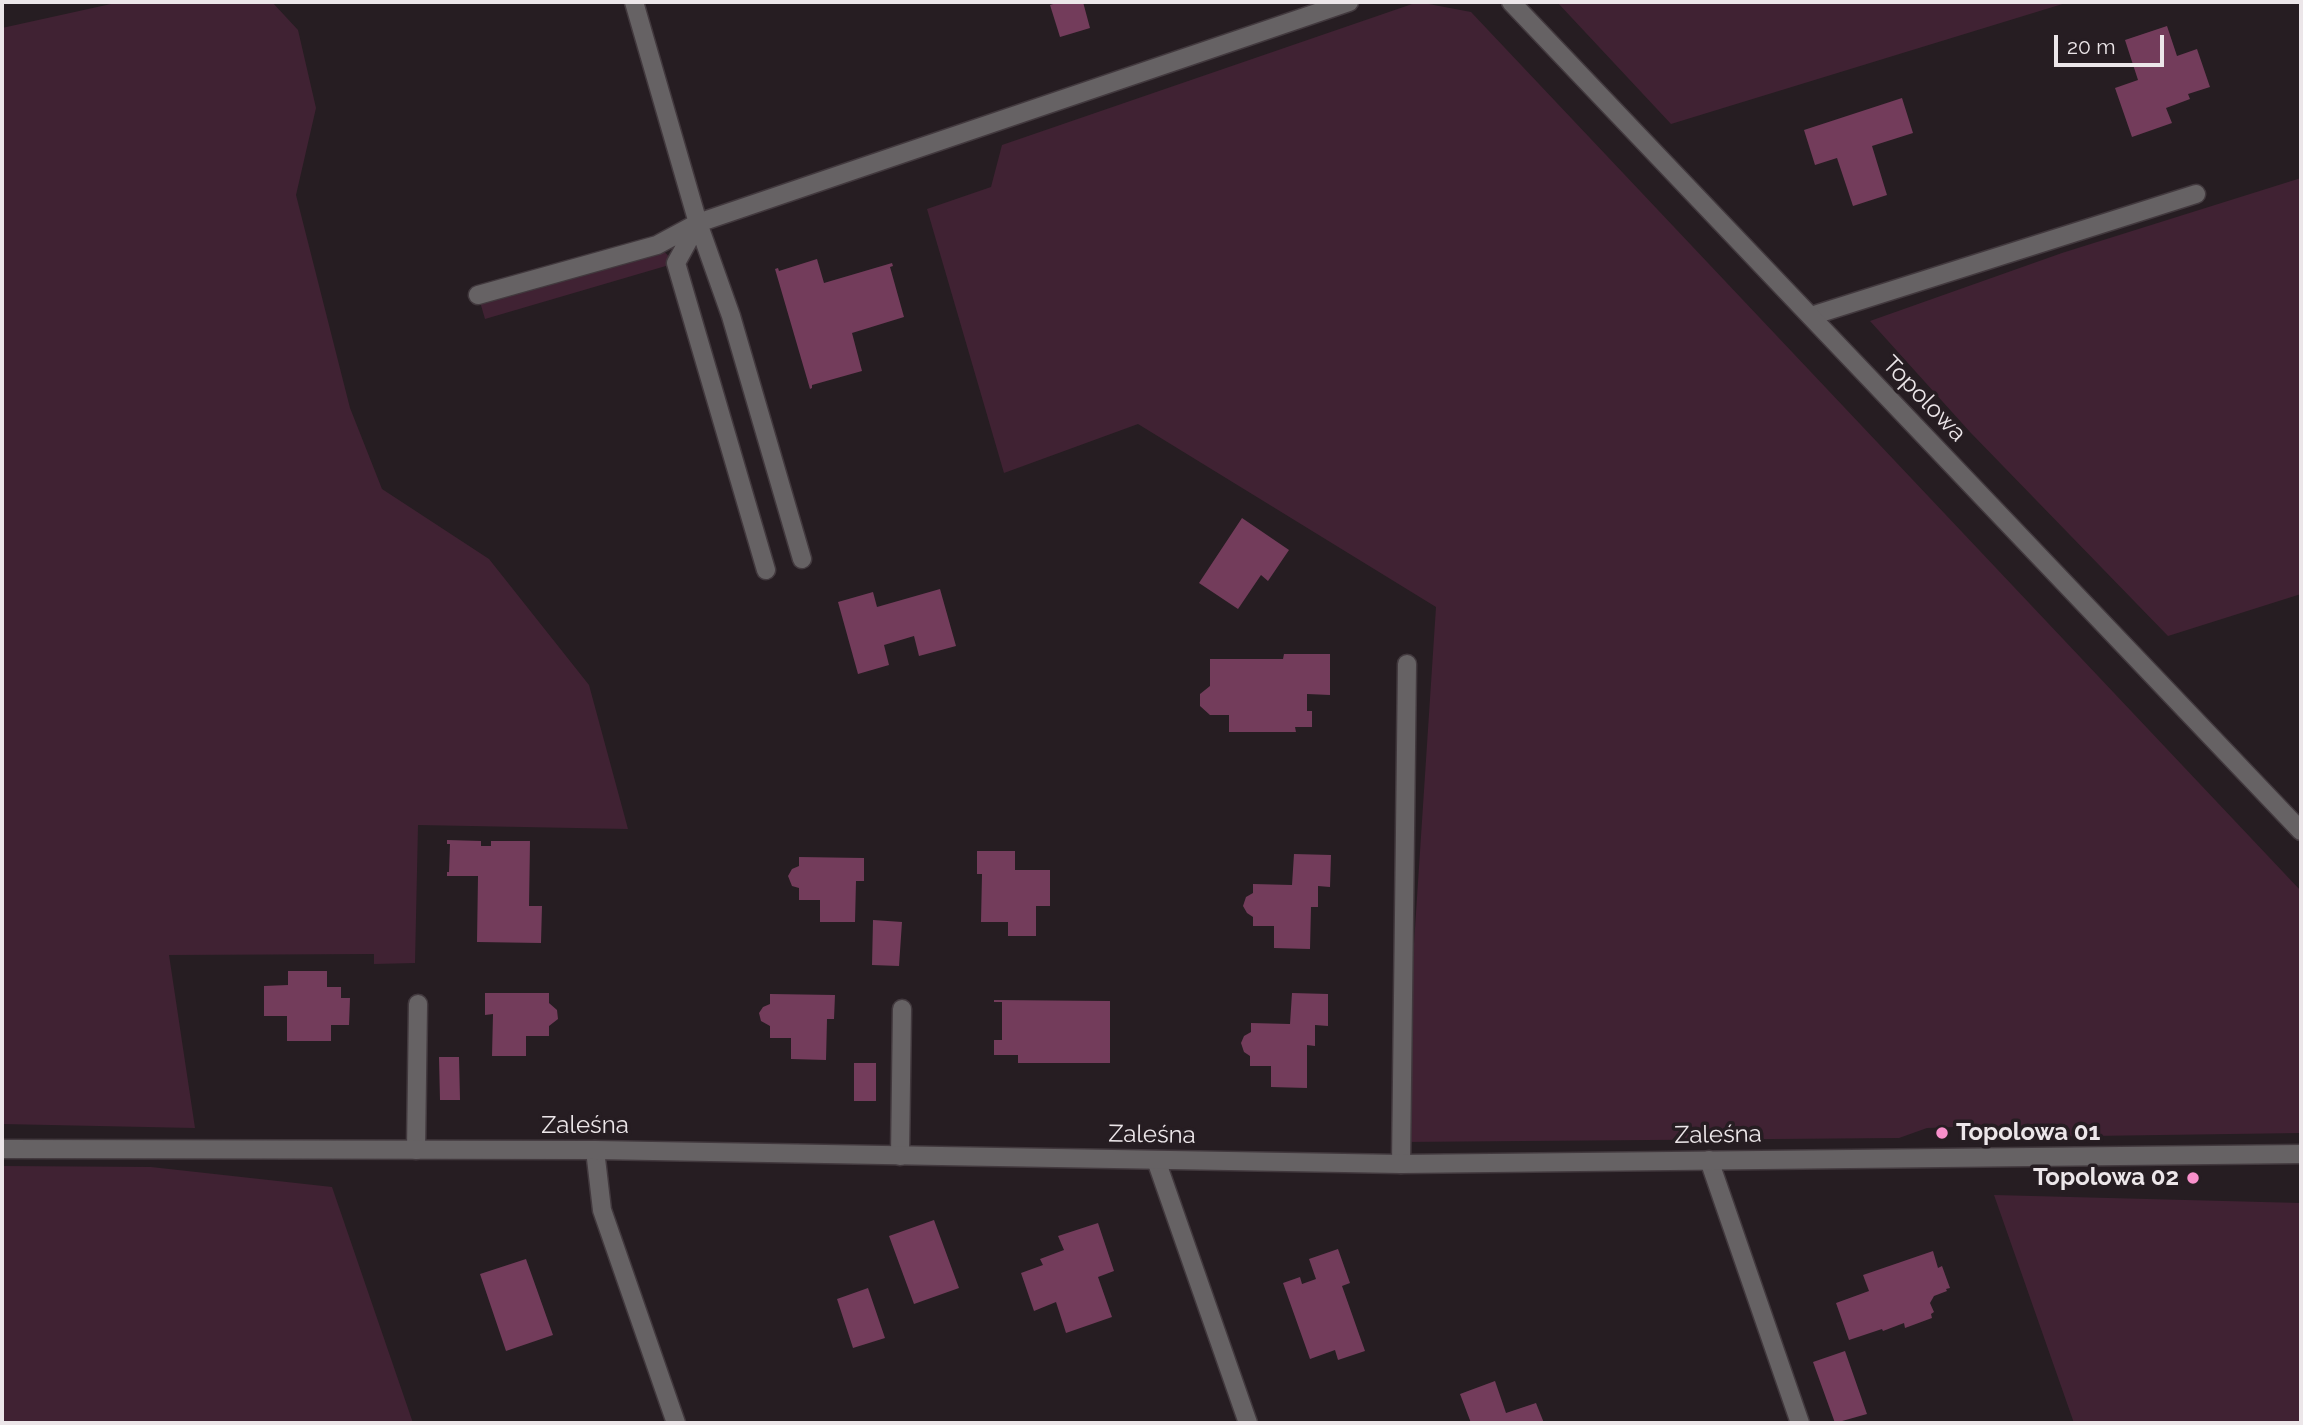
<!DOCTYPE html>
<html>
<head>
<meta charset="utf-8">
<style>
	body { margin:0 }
	#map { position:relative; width:2303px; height:1425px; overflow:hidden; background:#261d22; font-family:Raleway,sans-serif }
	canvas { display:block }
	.frame { position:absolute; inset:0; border:4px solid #ece6e9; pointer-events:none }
	.scale { position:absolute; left:2054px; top:35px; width:110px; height:32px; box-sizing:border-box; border:4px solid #ece6e9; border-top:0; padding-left:9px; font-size:21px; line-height:24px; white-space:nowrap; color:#ece6e9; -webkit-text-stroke:5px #261d22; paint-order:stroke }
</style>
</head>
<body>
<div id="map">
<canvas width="2303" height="1425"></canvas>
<div class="frame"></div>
<div class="scale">20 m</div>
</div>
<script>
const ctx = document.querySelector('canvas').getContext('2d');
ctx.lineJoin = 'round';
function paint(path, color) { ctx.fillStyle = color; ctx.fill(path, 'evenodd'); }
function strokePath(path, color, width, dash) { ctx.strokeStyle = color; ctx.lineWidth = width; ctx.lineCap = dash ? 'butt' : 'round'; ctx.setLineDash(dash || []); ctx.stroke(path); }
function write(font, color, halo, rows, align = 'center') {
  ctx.font = font + ' Raleway,sans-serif'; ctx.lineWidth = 7; ctx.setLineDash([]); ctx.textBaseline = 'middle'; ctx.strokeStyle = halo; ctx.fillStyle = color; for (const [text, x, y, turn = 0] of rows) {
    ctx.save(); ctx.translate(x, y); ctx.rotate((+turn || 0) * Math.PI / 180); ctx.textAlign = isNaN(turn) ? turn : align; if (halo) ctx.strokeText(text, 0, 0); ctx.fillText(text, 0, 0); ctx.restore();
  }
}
paint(new Path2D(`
	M120,2h152l26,28 18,78 -20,87 54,213 32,81 107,70 100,126 39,144 -210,-4 -3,138 -41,1v-10l-205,1 26,173 -193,-4v-1096z
	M1418,2l53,10 830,879v242l-280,4 -37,-11 -57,2 -28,10 -498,4 35,-535 -298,-183 -134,49 -77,-264 64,-22 11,-42z
	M1557,2h512l-398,122z
	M2301,178v416l-133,42 -198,-204 -100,-111 192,-68z
	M657,245l19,18 -191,56 -7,-24z
	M2,1166l149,1 181,20 81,236h-411z
	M1994,1195l307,8v220h-227z`), '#402233');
paint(new Path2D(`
	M1060,2h23l7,26 -30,9 -10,-32z
	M2167,26l10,30 20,-7 13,38 -22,7 2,5 -24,9 6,15 -40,14 -17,-49 23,-8 -13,-40z
	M1902,98l11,35 -41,13 15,49 -34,11 -16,-48 -22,7 -11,-35z
	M817,259l7,24 68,-20 1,3 -3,1 14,50 -52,16 10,38 -50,14v3l-2,1 -35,-120 3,-1 1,3z
	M1242,518l47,32 -21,31 -7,-6 -23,34 -39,-26z
	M940,589l16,57 -37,10 -5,-20 -30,9 5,20 -31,9 -20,-72 35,-10 4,15z
	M1284,654h46v41l-23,-1v17h5v16h-17l1,5h-67v-17h-19l-10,-9v-12l10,-8v-27h73z
	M447,840l34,1v5h10v-5h39l-1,65h13l-1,37 -64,-1 1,-66h-31v-4h2l1,-28h-3z
	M977,851h38v19h35v36h-14v30h-28v-14h-27l1,-48h-5z
	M1294,854l37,1 -1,32 -12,-1v21h-7l-1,42 -36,-1v-22h-21v-9l-6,-4 -4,-7 3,-9 7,-4v-9l39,1z
	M799,857l65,1v23h-8l-1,41h-35v-22h-21v-12l-7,-2 -4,-10 4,-7 7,-3z
	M873,920l29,2 -3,44 -27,-1z
	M288,971h39v16h14v11h9l-1,27h-18v16h-44v-25h-23v-30l24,-1z
	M485,993h64v10l8,7 1,9 -9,7v10h-23v20h-34l1,-42 -8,1z
	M1292,993l36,1v32l-13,-1v21l-8,-1v43l-36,-1v-21h-21v-10l-6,-4 -3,-9 3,-7 7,-4v-9l39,1z
	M770,994l65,1 -1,24h-7l-1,41 -35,-1v-21h-21v-12l-9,-5 -2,-8 4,-6 7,-3z
	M994,1000l116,1v62h-92v-8h-24v-15h8v-38h-8z
	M439,1057h20l1,43h-20z
	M854,1063h22v38h-22z
	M934,1220l25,68 -45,16 -25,-68z
	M1098,1223l16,48 -16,6 14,40 -46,16 -10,-31 -22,9 -13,-38 22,-8 -3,-6 24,-9 -6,-14z
	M1338,1249l12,34 -8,3 23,65 -27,9 -3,-10 -25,9 -27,-76 17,-6 2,7 14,-5 -7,-20z
	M1933,1251l5,17 4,-2 8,22 -4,1 1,2 -13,5 -4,7 4,9 -3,2 1,4 -27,10 -1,-5 -21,8 -1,-2 -33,11 -13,-37 33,-12 -6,-16z
	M526,1259l27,76 -47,16 -26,-77z
	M868,1288l17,50 -32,10 -16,-49z
	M1845,1351l22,63 -32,9 -22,-61z
	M1495,1381l11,32 30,-10 8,20h-73l-11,-29z`), '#733c5b');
const lane = new Path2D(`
	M1811,316l385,-122
	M416,1150l2,-146
	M595,1150l7,60 74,213
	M900,1156l2,-147
	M1156,1160l92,263
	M1709,1160l91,263
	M1401,1164l6,-500`);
const street = new Path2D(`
	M634,2l64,221 33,93 71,243
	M1511,2l790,829
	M698,223l-22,40 90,307
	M478,295l179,-50 41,-22 651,-221
	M2,1149l593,1 806,14 900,-10`);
strokePath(lane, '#42393e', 21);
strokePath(street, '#42393e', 21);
strokePath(lane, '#666264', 18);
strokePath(street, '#666264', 18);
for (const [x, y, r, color] of [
	[1942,1133,7,"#f890cb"],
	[2193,1178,7,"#f890cb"]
]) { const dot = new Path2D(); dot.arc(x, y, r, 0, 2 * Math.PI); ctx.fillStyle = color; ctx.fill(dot); strokePath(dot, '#261d22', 2.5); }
write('24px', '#ece6e9', '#261d22', [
	["Topolowa",1924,399,46],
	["Zaleśna",585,1126],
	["Zaleśna",1152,1135,1],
	["Zaleśna",1718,1135,-1]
]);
write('bold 24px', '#ece6e9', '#261d22', [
	["Topolowa 01",1956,1133],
	["Topolowa 02",2179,1178,"right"]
], 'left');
</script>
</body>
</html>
